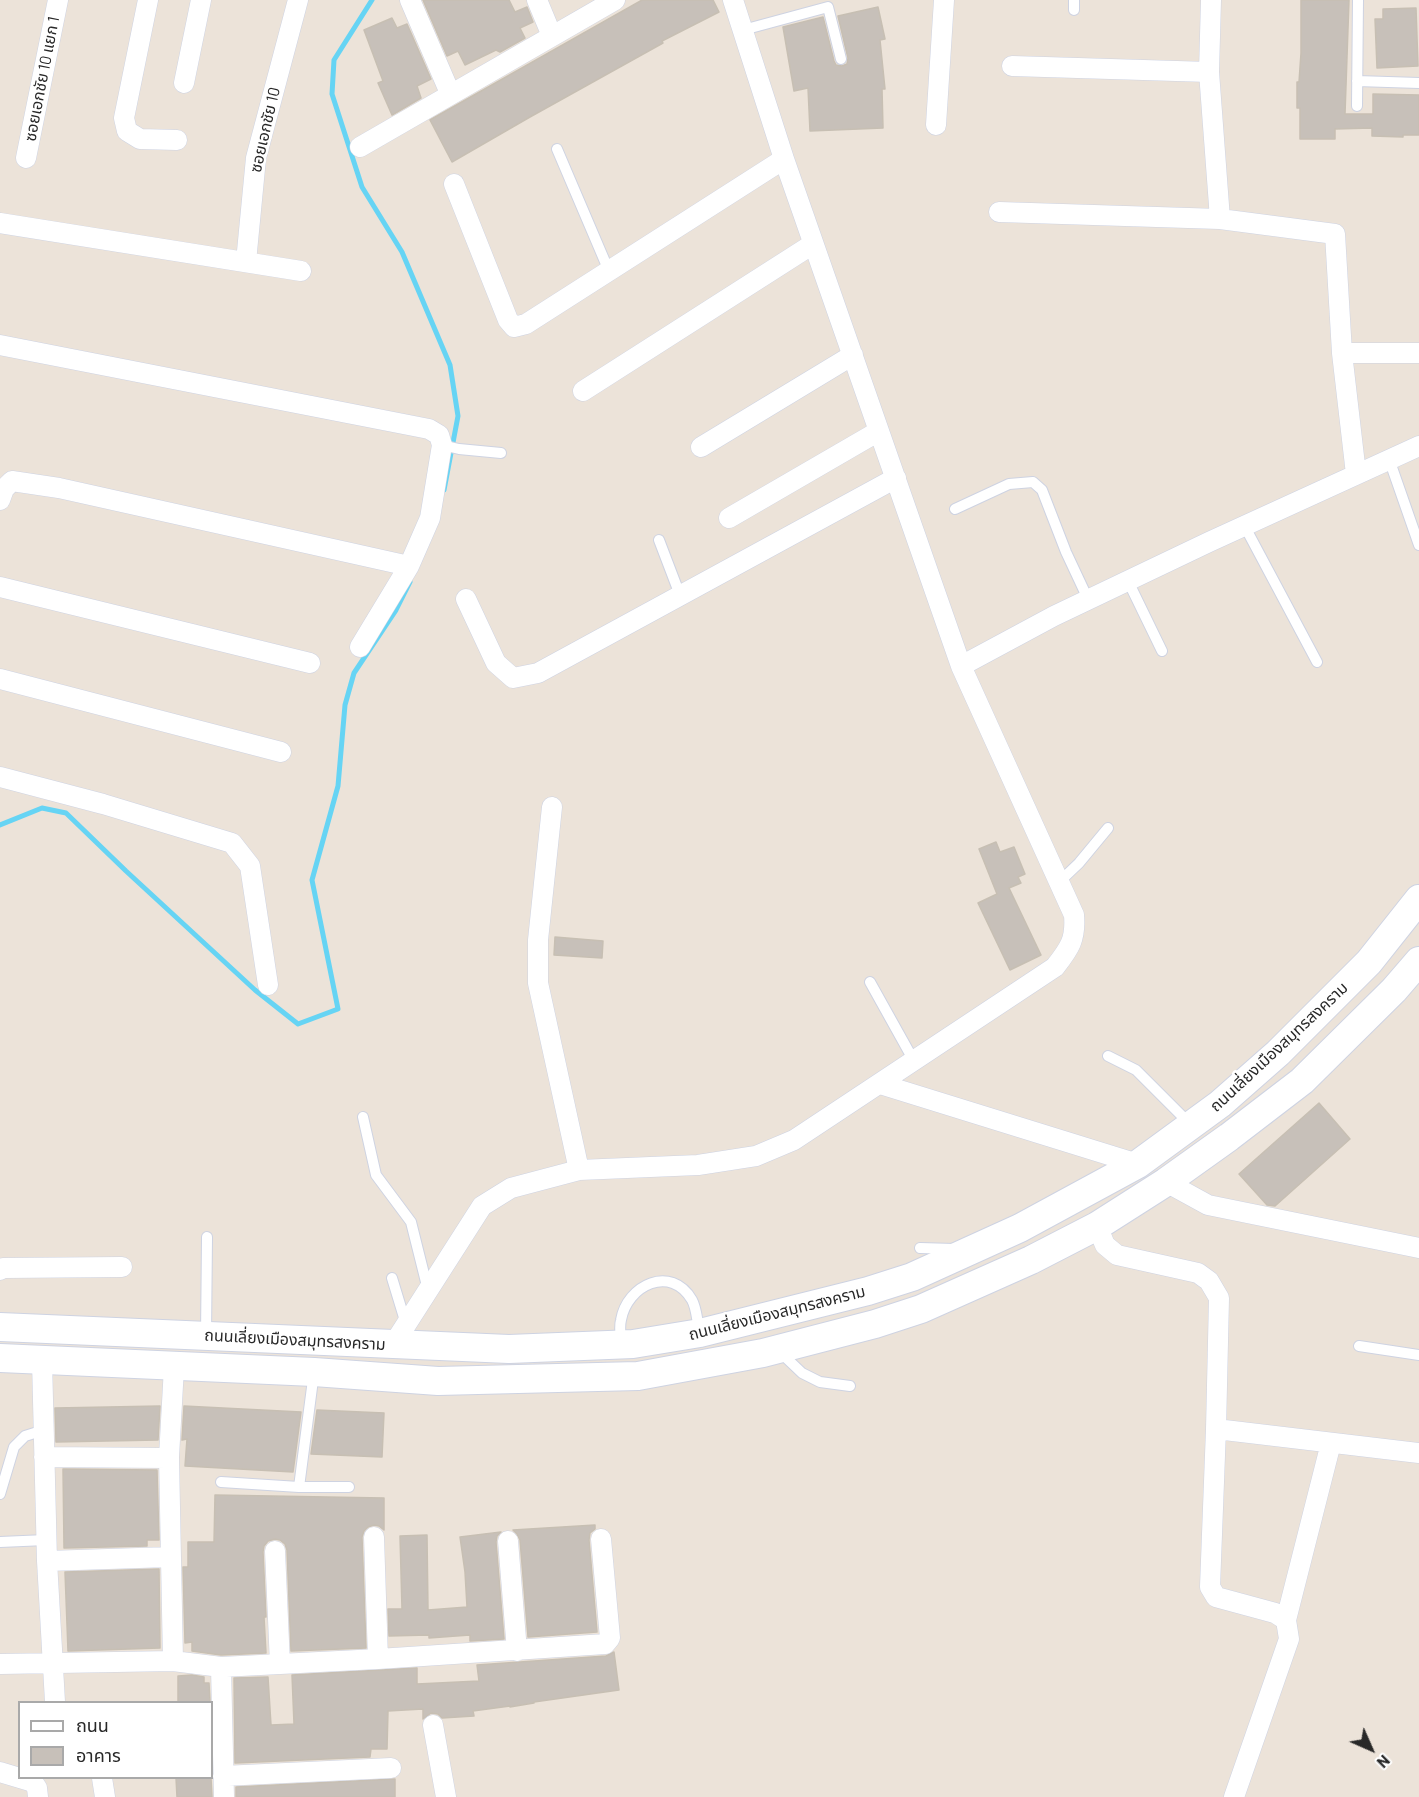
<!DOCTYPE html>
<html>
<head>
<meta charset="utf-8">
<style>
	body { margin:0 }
	#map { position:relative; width:1419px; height:1797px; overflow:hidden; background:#ece3d9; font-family:Barlow,"Noto Sans Thai",sans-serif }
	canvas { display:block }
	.legend { position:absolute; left:18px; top:1701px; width:195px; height:78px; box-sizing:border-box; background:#fff; border:2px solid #a9a9a9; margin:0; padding:8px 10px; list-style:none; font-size:18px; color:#282828 }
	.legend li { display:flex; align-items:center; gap:12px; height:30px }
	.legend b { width:30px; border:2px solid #a9a9a9 }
	.north { position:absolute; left:1341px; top:1719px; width:60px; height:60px; -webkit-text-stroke:4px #fff; paint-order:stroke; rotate:135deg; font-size:16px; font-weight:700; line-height:24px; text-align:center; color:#282828 }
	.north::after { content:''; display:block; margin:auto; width:21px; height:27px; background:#282828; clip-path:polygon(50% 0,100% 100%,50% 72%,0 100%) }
</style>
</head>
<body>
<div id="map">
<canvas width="1419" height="1797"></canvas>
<ul class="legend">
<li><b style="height:8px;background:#fff"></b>ถนน</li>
<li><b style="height:16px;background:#c7c0b9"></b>อาคาร</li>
</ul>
<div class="north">N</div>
</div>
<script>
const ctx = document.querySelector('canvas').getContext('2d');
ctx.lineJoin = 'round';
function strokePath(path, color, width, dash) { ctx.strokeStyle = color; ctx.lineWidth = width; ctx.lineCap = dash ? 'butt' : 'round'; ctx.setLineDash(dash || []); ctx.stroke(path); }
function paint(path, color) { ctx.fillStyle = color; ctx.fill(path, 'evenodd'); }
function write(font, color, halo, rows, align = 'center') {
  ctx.font = font + ' Barlow,"Noto Sans Thai",sans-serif'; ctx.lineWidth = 5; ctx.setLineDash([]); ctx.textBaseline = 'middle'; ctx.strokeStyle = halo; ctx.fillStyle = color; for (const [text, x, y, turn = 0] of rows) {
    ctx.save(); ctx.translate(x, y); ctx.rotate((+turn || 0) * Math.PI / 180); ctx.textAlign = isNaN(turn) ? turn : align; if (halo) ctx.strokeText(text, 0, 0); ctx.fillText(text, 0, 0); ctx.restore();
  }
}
strokePath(new Path2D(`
	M372,0l-38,60 -2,34 30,93 40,65 48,113 8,51 -14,74
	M0,825l42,-17 24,5 60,58 129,119 43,34 40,-15 -26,-129 26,-94 7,-81 9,-32 42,-63 14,-28`), '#66d4f4', 5);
const building = new Path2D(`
	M423,0h86l6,12 12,-5 6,15 -13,6 5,10 -25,14 -4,-2 -31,15 -7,-14 -11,5z
	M642,0h71l6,12 -57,29 1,2 -133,74 -78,45 -22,-42z
	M1301,0h48l-4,114h28v-20l46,1v40h-16v2l-31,-1v-8l-37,1v10h-35v-31h-3v-26h2l2,-29z
	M878,7l7,32 -5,1 5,49h-3l1,39 -73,3 -2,-43 -14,3 -11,-64 40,-10 11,44 2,4 6,1 5,-2 1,-6 -10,-42z
	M1416,8l2,58 -41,2 -2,-49h8v-10z
	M392,18l5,10 10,-4 24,55 -14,7 4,12 -29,17 -14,-32 5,-2 -19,-51z
	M996,842l4,10 14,-5 11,27 -7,3 3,6 -12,5 32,67 -31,15 -32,-67 19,-9 -18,-45z
	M555,937l48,4 -1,17 -48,-3z
	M1319,1103l31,36 -75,67 -8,-1 -28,-31z
	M160,1406l-2,34 -102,2 -1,-34z
	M184,1406l117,6 -8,60 -108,-6 2,-27 -5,1z
	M317,1410l67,3 -2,44 -71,-3z
	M63,1469l94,1 2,70h-12v6l-83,2z
	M215,1495l169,3v32l-5,-4 -5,-1 -6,2 -4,4 -2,6 4,111 -75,3 -4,-101 -2,-6 -5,-4 -5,-1 -7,2 -4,5 -1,6 3,65h-2l2,36 -45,2 -29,-4v-9l-7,1 -2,-76h5v-25h26z
	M595,1525v4l-5,4 -1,7 8,92 -69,5 -8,-97 -3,-6 -4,-4z
	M501,1532l-4,4 -1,6 8,97 -34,2v-6l-41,3v-3l-40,1 -1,-27h14l-2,-73 27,-1 1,75 39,-3 -2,-35 -5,-35z
	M159,1569l1,79 -92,3 -3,-79z
	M614,1652l5,38 -85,12v1l-24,4v-1l-37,5 1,5 -32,2 -4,-4 -7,-1 -8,6v-10l-35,2 -1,38h-16l-1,8 -135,6 -1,-85 34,-1 3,48 23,-1 -2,-49 125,-7v16l62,-3 -2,-16 129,-9z
	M192,1675l12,2v6h5l1,19h-32v-26z
	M176,1778h35l1,19h-35z
	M395,1779v18h-159v-10z`);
paint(building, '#c7c0b9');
strokePath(building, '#c7bfb3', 1.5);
const service = new Path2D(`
	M1074,10v-10
	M743,30l85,-23 13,52
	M1357,81l62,2
	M1357,106l1,-106
	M557,149l52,122
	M442,445l17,4 42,4
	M1389,459l30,86
	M955,509l54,-25 24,-2 9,8 24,62 22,47
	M1244,525l73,137
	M659,540l21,55
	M1128,581l34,70
	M1059,882l20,-19 29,-35
	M870,982l44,79
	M1108,1056l28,14 55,55
	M363,1117l13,58 35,47 17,68
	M920,1248l34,1
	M392,1278l14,46
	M206,1336l1,-99
	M621,1343c0,-7 -2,-16 0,-23 6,-35 50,-56 71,-20 5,9 5,23 8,32
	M1359,1346l60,9
	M780,1352l22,21 18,9 30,4
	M221,1482l78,5h50
	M299,1487l15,-115
	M0,1494l14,-47 11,-11 19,-6
	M0,1542l46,-2`);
const minor = new Path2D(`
	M148,0l-24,118 3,13 13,8 37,1
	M410,0l40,93
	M537,0l15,36
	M1211,0l-2,72 11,147
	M1012,66l197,6
	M184,83l17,-83
	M936,125l8,-125
	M360,147l255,-147
	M26,158l32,-158
	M454,184l54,136 6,7 12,-3 258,-165
	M999,212l221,7 115,15 7,119 14,121
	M0,223l301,48
	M246,262l10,-104 42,-158
	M0,345l429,84 10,6 3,10 -12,73 -21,48 -49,81
	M1342,353h77
	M583,391l230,-147
	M701,447l152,-92
	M0,500l4,-11 8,-8 47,7 350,78
	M729,518l150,-87
	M0,587l310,76
	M466,599l30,64 17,15 25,-5 358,-195
	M961,666l93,-50 155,-74 210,-96
	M0,679l281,73
	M0,777l103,27 129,39 18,23 18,119
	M552,807l-14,133v43l41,187
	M880,1084l258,80
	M1166,1182l42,23 211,43
	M1097,1226l8,19 12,10 81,18 11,8 10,17 -3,131 -6,158 6,10 59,16 11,7 3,19 -55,158
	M0,1270l3,-2 119,-1
	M393,1345l89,-139 29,-18 68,-18 119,-5 58,-9 38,-16 261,-173c15,-19 21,-28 19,-52l-113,-249 -177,-507 -51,-159
	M42,1360l5,201 8,141
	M1216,1429l203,24
	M44,1457l123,1
	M374,1537l4,122
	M508,1541l9,110
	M275,1551l5,113
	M47,1561l122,-4
	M1286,1620l45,-177
	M173,1661l-4,-204 5,-90
	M0,1664l173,-3 48,6 157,-8 227,-15 5,-6 -9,-99
	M221,1667l3,130
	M433,1725l13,72
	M0,1772l33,10 4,6 1,9
	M223,1776l168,-8
	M102,1778l3,19`);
const secondary = new Path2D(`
	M0,1327l509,22 124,-5 67,-11 168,-42 44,-14 108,-49 118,-64 82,-60 58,-51 91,-91 50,-63
	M0,1358l314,14 124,9 200,-5 125,-23 112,-29 46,-15 110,-49 66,-34 69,-44 63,-45 73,-56 92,-91 25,-29`);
strokePath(service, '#ced3e2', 12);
strokePath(minor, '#ced3e2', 21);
strokePath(secondary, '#ced3e2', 30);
strokePath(service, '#fff', 10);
strokePath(minor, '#fff', 20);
strokePath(secondary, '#fff', 28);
write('16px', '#282828', '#fff', [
	["ซอยเอกชัย 10 แยก 1",42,79,-79],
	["ซอยเอกชัย 10",265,130,-77],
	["ถนนเลี่ยงเมืองสมุทรสงคราม",1279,1047,-43],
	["ถนนเลี่ยงเมืองสมุทรสงคราม",777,1313,-14],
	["ถนนเลี่ยงเมืองสมุทรสงคราม",295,1340,3]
]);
</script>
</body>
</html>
